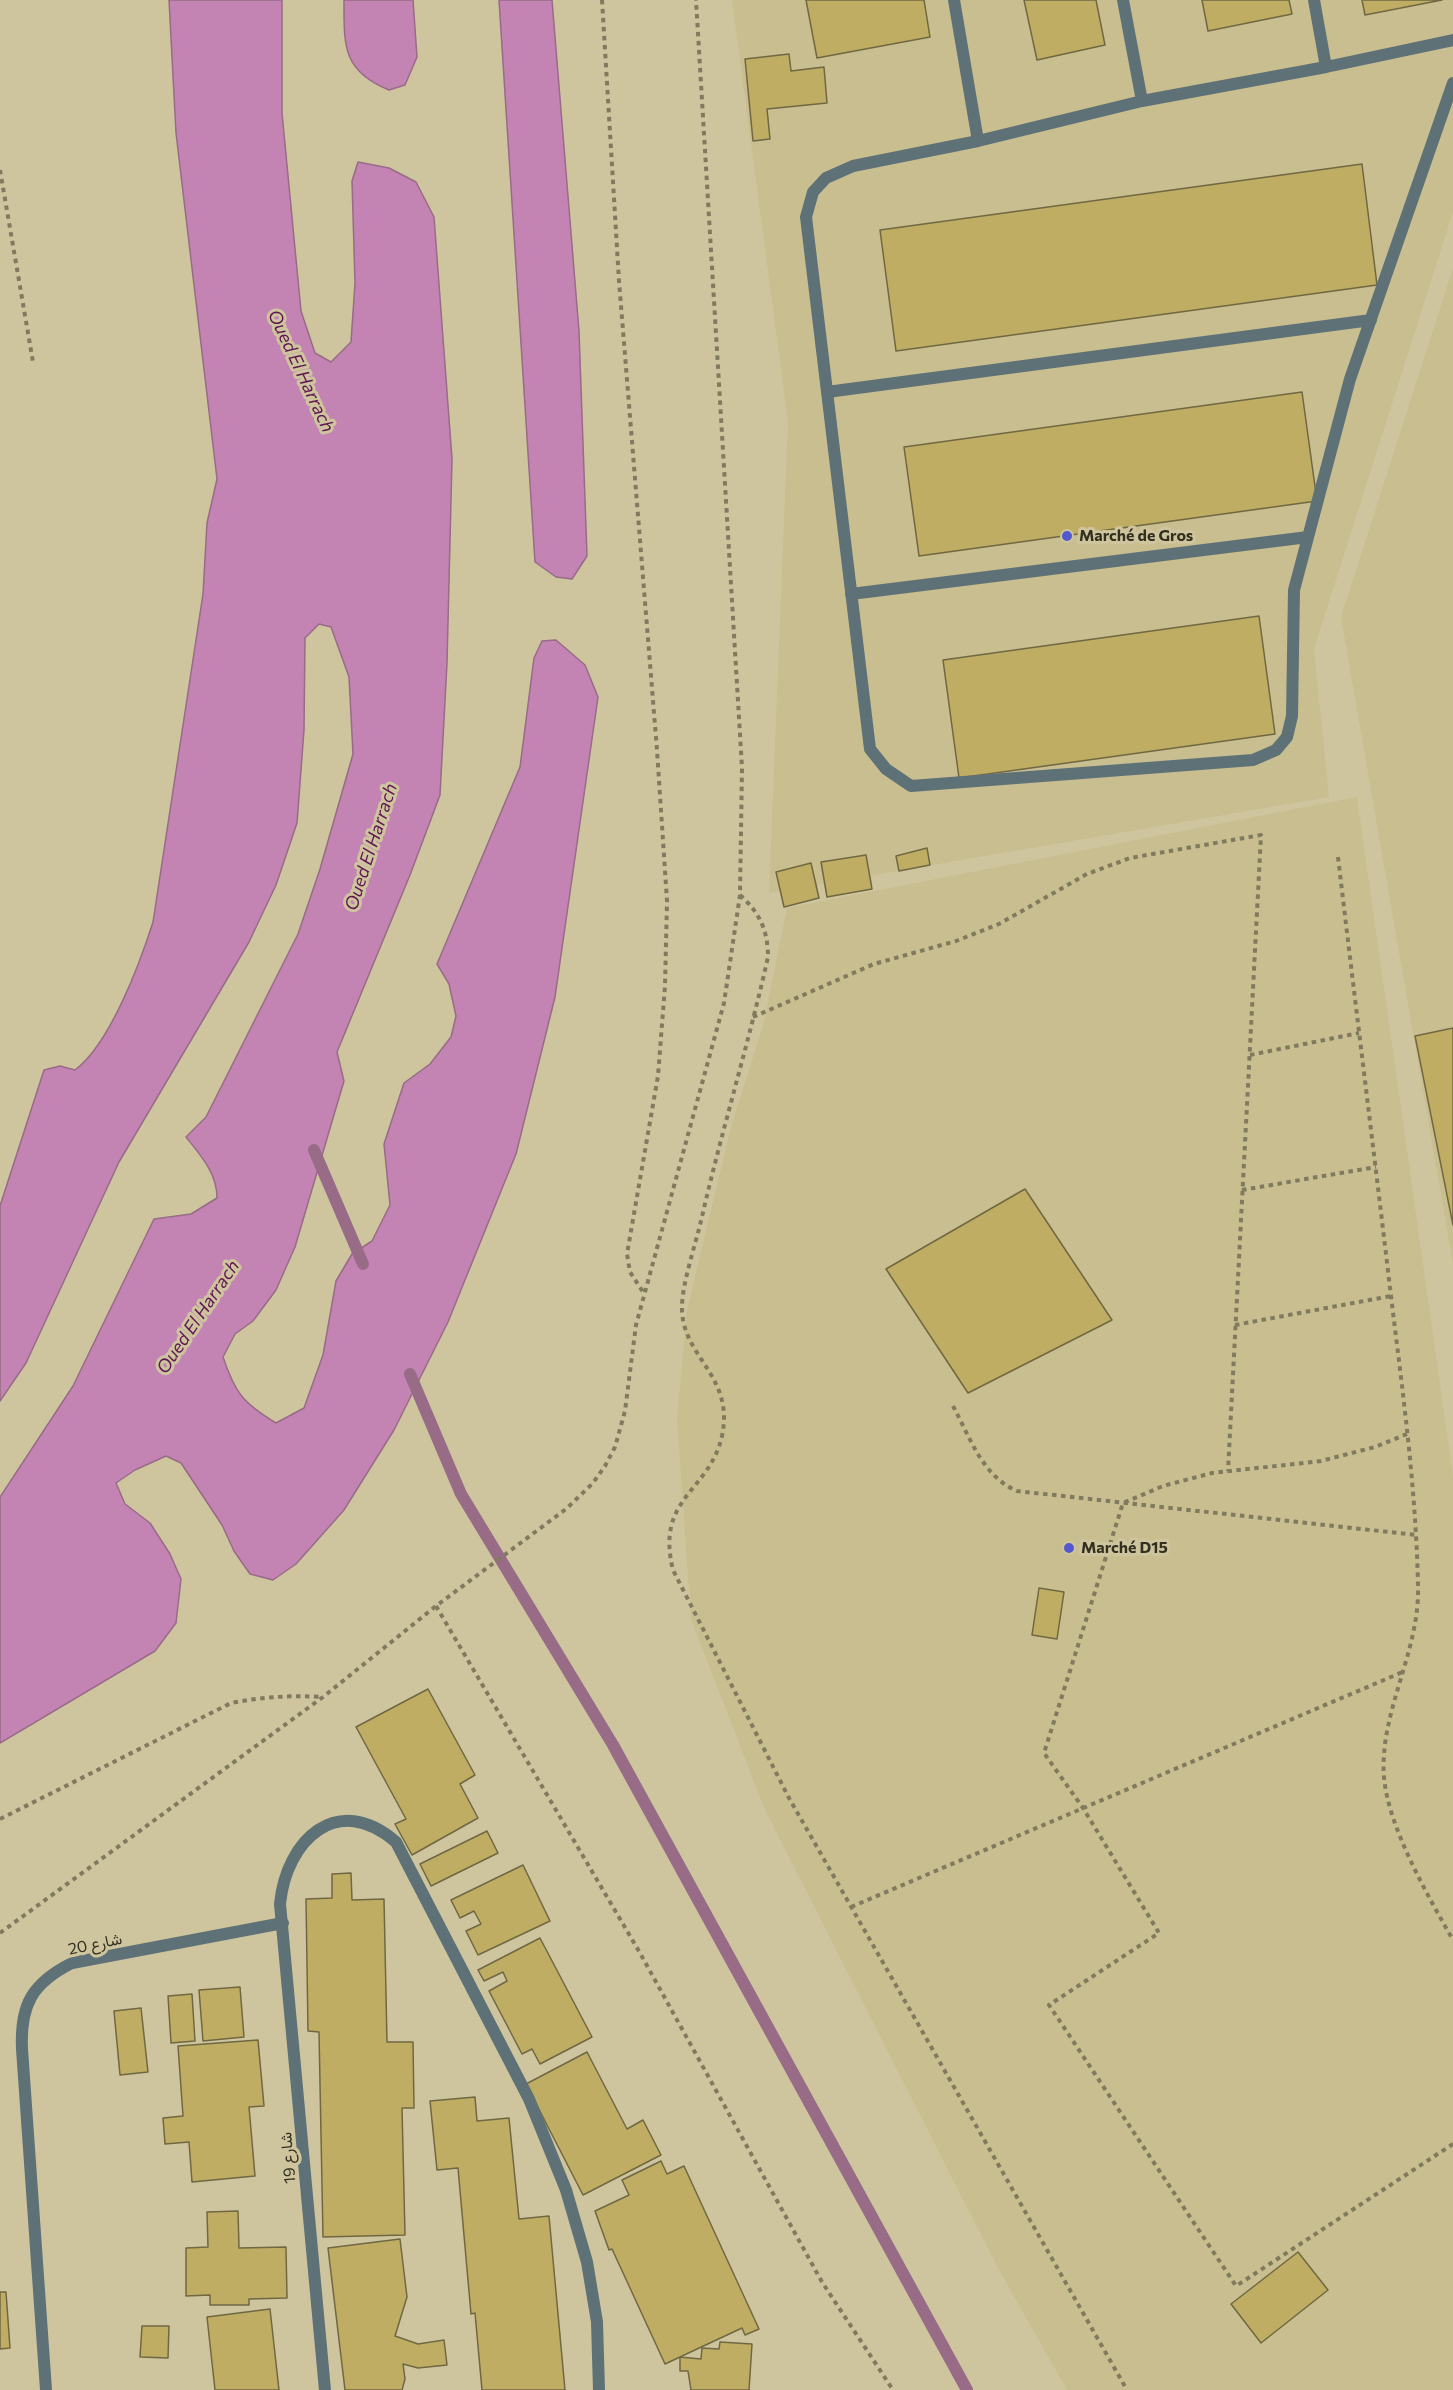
<!DOCTYPE html>
<html>
<head>
<meta charset="utf-8">
<style>
	body { margin:0 }
	canvas { display:block; background:#cec59e }
</style>
</head>
<body>
<canvas width="1453" height="2390"></canvas>
<script>
const ctx = document.querySelector('canvas').getContext('2d');
ctx.lineJoin = 'round';
function paint(path, color) { ctx.fillStyle = color; ctx.fill(path, 'evenodd'); }
function strokePath(path, color, width, dash) { ctx.strokeStyle = color; ctx.lineWidth = width; ctx.lineCap = dash ? 'butt' : 'round'; ctx.setLineDash(dash || []); ctx.stroke(path); }
function write(font, color, halo, rows, align = 'center') {
  ctx.font = font + ' Commissioner,Vazirmatn,sans-serif'; ctx.lineWidth = 6; ctx.setLineDash([]); ctx.textBaseline = 'middle'; ctx.strokeStyle = halo; ctx.fillStyle = color; for (const [text, x, y, turn = 0] of rows) {
    ctx.save(); ctx.translate(x, y); ctx.rotate((+turn || 0) * Math.PI / 180); ctx.textAlign = isNaN(turn) ? turn : align; if (halo) ctx.strokeText(text, 0, 0); ctx.fillText(text, 0, 0); ctx.restore();
  }
}
paint(new Path2D(`
	M732,0h721v212l-139,437 15,148 -560,96 19,-471z
	M1453,268v996l-112,-647z
	M1357,797l96,679v914h-386l-69,-122 -233,-458 -74,-191 -14,-200 10,-109 44,-183 33,-105 23,-114z`), '#c9be8f');
const water = new Path2D(`
	M169,0h113v113l19,198 14,42 16,9 20,-20 4,-59 -3,-102 6,-19 31,6 27,14 18,35 18,242 -5,204 -7,132 -30,80 -73,177 7,29 -49,166 -19,43 -23,31 -18,13 -12,23c12,36 20,46 53,66l28,-15 19,-53 13,-74 16,-27 20,-13 18,-36 -6,-61 20,-61 26,-19 21,-27 5,-21 -7,-32 -12,-20 83,-197 14,-109 8,-17 14,-1 29,25 13,32 -43,300 -39,157 -68,168 -54,108 -50,80 -48,54 -23,16 -23,-6 -16,-23 -12,-26 -41,-62 -15,-7 -31,14 -19,13 9,21 25,19 20,31 11,25 -5,44 -21,28 -155,92v-246l73,-111 81,-167 37,-5 26,-16c0,-25 -16,-42 -31,-61l20,-20 92,-183 22,-65 33,-115 -4,-77 -18,-50 -12,-3 -14,14 -1,92 -7,93 -21,62 -27,57 -130,220 -93,201 -26,38v-195l44,-136 16,-4 15,4c35,-26 65,-107 78,-148l50,-328 4,-71 10,-44 -41,-346z
	M344,0h69l4,57 -12,28 -16,5c-47,-19 -45,-45 -45,-90z
	M499,0h53l27,331 8,225 -15,23 -16,-2 -21,-15z`);
paint(water, '#c384b3');
strokePath(water, '#986b87', 1.5);
strokePath(new Path2D(`
	M314,1150l49,114
	M410,1374l51,120 152,251 354,645`), '#986b87', 12);
const building = new Path2D(`
	M806,0h118l6,37 -113,21z
	M1024,0h72l9,45 -68,15z
	M1202,0h87l3,14 -84,17z
	M1362,0h80l-77,15z
	M789,54l2,17 33,-4 3,36 -60,6 3,30 -17,2 -8,-82z
	M1362,164l15,121 -481,66 -16,-121z
	M1302,392l15,109 -398,55 -15,-109z
	M1259,616l16,118 -316,44 -16,-118z
	M927,848l3,17 -31,6 -3,-15z
	M866,855l6,34 -45,8 -6,-35z
	M811,863l8,35 -35,9 -8,-35z
	M1453,1028v197l-38,-189z
	M1025,1189l87,131 -144,73 -82,-124z
	M1039,1588l25,4 -7,47 -25,-4z
	M428,1689l47,86 -15,9 18,34 -66,37 -17,-31 11,-5 -50,-92z
	M487,1831l11,22 -67,33 -11,-22z
	M523,1865l27,56 -72,34 -12,-24 15,-7 -7,-13 -14,7 -9,-18z
	M351,1873l1,27 32,-1 3,143h26l1,66h-12l3,127 -82,2 -4,-205 -11,-1 -2,-132 26,-1v-24z
	M540,1938l52,99 -52,27 -8,-15 -10,5 -33,-63 18,-10 -4,-9 -19,9 -6,-11z
	M240,1987l4,50 -41,4 -4,-51z
	M192,1994l3,47 -24,2 -3,-47z
	M141,2008l7,64 -28,3 -6,-64z
	M258,2040l6,66 -15,1 6,69 -63,6 -3,-40 -24,2 -2,-26 20,-2 -5,-70z
	M587,2052l40,77 16,-9 18,35 -78,40 -57,-111z
	M475,2097l2,24 32,-3 10,101 30,-3 16,174h-83l-7,-77 -4,1 -13,-146 -21,2 -7,-69z
	M661,2161l6,13 17,-8 75,163 -14,6 -3,-7 -77,36 -53,-115 -3,1 -14,-39 34,-16 -7,-15z
	M238,2211l1,37 47,-1 1,51 -38,1v6h-39v-10l-24,1v-48l22,-1 -1,-35z
	M400,2239l7,58 -12,39 23,8 26,-4 3,25 -29,3 -15,-4 2,15 -3,11h-57l-17,-142z
	M1298,2252l30,38 -67,53 -30,-39z
	M0,2292h6l4,56 -10,1z
	M270,2309l9,81h-64l-8,-73z
	M142,2326h27l-1,32 -28,-1z
	M720,2342l32,2 -3,46h-58l-3,-19h-8v-14l21,2 1,-11 17,1z`);
paint(building, '#bead62');
strokePath(building, '#706843', 1.5);
strokePath(new Path2D(`
	M602,0l17,281 38,469 10,151 -2,85 -7,90 -31,178 3,18 13,20
	M0,170l33,192
	M1338,857c17,144 35,287 52,431 12,99 26,198 28,298 2,66 -39,126 -34,191 4,50 44,119 69,163
	M740,895c20,18 28,36 28,62 -20,89 -47,176 -67,264 -6,25 -18,60 -19,84 -2,52 53,69 40,131 -13,57 -67,61 -49,134l116,228 338,592
	M753,1017l121,-53 82,-23 43,-17 88,-50 43,-16 131,-23 -33,636
	M1250,1055l109,-22
	M1242,1190l134,-23
	M1235,1325l156,-29
	M953,1406c17,31 29,70 64,85l399,44
	M1407,1434l-32,13 -54,14 -109,12 -49,13 -40,17 -79,250 39,55 76,125 -110,72 187,281 217,-142
	M436,1606l204,347 182,329 71,108
	M0,1819l231,-116c31,-6 59,-8 91,-6
	M851,1907l554,-236
	M0,1933l323,-236 113,-91 130,-97 27,-26 12,-17 10,-19 10,-36 11,-86 88,-322 16,-108 2,-127 -46,-768`), '#807a5e', 4, [4.5, 4.5]);
strokePath(new Path2D(`
	M954,0l24,141
	M1123,0l19,101
	M1314,0l12,67
	M1453,40l-127,27 -184,34 -164,40 -125,25 -27,12 -13,14 -7,25 64,532 16,20 25,17 342,-26 23,-10 11,-13 5,-21 2,-126 56,-211 103,-296
	M827,392l544,-72
	M851,594l457,-57`), '#5e7177', 12);
strokePath(new Path2D(`
	M46,2390l-24,-341c-2,-44 10,-66 50,-86l211,-40
	M325,2390l-45,-486c6,-64 58,-113 116,-62l133,257 37,91 21,72 10,60 2,68`), '#5e7177', 12);
for (const [x, y, r, color] of [
	[1067,536,6,"#5358ce"],
	[1069,1548,6,"#5358ce"]
]) { const dot = new Path2D(); dot.arc(x, y, r, 0, 2 * Math.PI); ctx.fillStyle = color; ctx.fill(dot); strokePath(dot, '#cec59e', 2); }
write('bold 16px', '#343020', '#cec59e', [
	["Marché de Gros",1079,536],
	["Marché D15",1081,1548]
], 'left');
write('16px', '#343020', '#cec59e', [
	["شارع 20",95,1944,-12],
	["شارع 19",288,2158,-95]
]);
write('italic 18px', '#601653', '#cec59e', [
	["Oued El Harrach",301,371,65],
	["Oued El Harrach",371,847,-72],
	["Oued El Harrach",198,1317,-56]
]);
</script>
</body>
</html>
